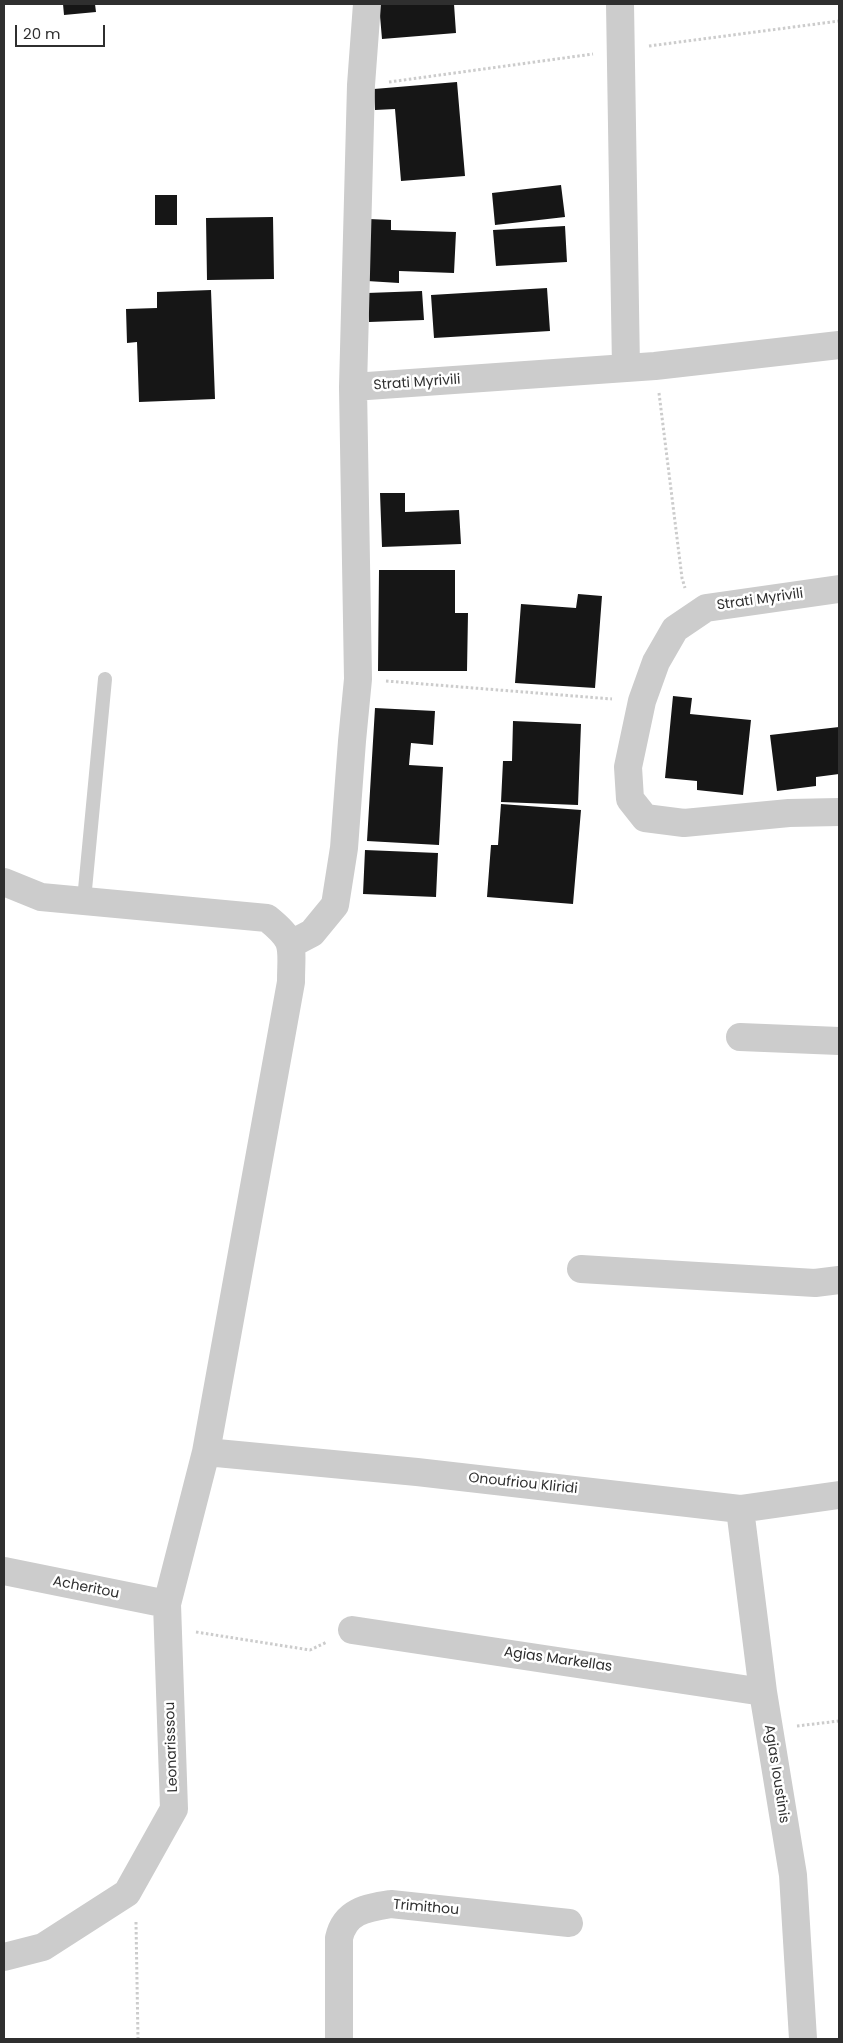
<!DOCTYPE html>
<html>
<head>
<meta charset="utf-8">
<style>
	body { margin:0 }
	#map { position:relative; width:843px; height:2043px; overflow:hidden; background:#fff; font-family:Poppins,sans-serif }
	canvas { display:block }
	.frame { position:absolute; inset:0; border:5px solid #2f2f2f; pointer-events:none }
	.scale { position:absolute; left:15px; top:25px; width:90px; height:22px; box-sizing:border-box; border:2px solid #2f2f2f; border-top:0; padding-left:6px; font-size:15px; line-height:18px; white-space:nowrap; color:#2f2f2f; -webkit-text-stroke:4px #fff; paint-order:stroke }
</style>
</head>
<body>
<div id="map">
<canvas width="843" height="2043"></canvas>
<div class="frame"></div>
<div class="scale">20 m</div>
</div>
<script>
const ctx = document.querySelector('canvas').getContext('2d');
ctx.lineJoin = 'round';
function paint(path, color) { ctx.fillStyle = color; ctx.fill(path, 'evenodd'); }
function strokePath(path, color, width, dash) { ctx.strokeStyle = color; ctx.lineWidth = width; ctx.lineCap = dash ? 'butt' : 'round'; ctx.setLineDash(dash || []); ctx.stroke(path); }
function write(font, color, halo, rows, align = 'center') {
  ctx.font = font + ' Poppins,sans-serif'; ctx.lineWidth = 5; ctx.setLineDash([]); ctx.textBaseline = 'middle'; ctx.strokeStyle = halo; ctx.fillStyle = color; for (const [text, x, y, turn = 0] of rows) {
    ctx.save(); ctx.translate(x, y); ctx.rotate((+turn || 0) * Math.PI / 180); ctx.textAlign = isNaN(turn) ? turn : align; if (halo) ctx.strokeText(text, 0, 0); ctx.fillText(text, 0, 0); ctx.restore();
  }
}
paint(new Path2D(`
	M63,4h32l1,8 -32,3z
	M379,4h75l2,29 -74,6z
	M457,82l8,94 -64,5 -6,-72 -20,1 -1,-21z
	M561,185l4,32 -70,8 -3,-32z
	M155,195h22v30h-22z
	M273,217l1,62 -67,1 -1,-62z
	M369,219l22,1v10l65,2 -2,41 -55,-2v12l-32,-2z
	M565,226l2,36 -71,4 -3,-36z
	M547,288l3,43 -116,7 -3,-43z
	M211,290l4,109 -76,3 -2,-60 -10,1 -1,-34 31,-1v-16z
	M422,291l2,29 -55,2 -2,-29z
	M380,493h25v19l54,-2 2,34 -79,3z
	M379,570h76v43h13l-1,58h-89z
	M578,594l24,2 -7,92 -80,-5 6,-79 55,4z
	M673,696l19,2 -2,16 61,6 -8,75 -46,-5v-9l-32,-3z
	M375,708l60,3 -2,34 -22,-2 -2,22 34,2 -4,78 -72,-4z
	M513,721l68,3 -3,81 -77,-3 2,-41h9z
	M839,727v47l-23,3v9l-39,5 -7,-56z
	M501,804l80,6 -8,94 -86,-7 4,-52h7z
	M365,850l73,3 -2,44 -73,-3z`), '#161616');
strokePath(new Path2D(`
	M649,46l190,-25
	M389,82l204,-28
	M659,393l23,185 3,10
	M386,681l226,18
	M196,1632l114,18 17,-8
	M797,1726l42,-5
	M136,1922l2,117`), '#ccc', 3, [2.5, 2.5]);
strokePath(new Path2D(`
	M84,900l21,-221`), '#ccc', 14);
strokePath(new Path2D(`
	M620,4l6,364
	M353,387l302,-21 184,-21
	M839,589l-133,19 -31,21 -19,33 -14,39 -14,66 2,32 15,19 39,5 105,-10 50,-1
	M4,882l37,15 226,21c30,24 24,28 24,64l-85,470 -39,152 7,205 -47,84 -84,54 -39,10
	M291,944l21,-11 23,-28 9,-57 8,-107 6,-62 -5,-292 8,-302 6,-81
	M740,1037l99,4
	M581,1269l234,14 24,-3
	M206,1452l211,20 323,37 99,-14
	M740,1509l23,183 30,183 10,164
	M4,1571l163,33
	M352,1630l411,62
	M339,2039v-101c6,-27 27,-30 52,-34l178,19`), '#ccc', 28);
write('14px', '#2f2f2f', '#fff', [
	["Strati Myrivili",417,383,-4],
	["Strati Myrivili",760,600,-8],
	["Onoufriou Kliridi",523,1484,6],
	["Acheritou",86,1588,11],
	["Agias Markellas",558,1660,8],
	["Leonarisssou",172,1747,-92],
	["Agias Ioustinis",776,1774,81],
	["Trimithou",426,1908,5]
]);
</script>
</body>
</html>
